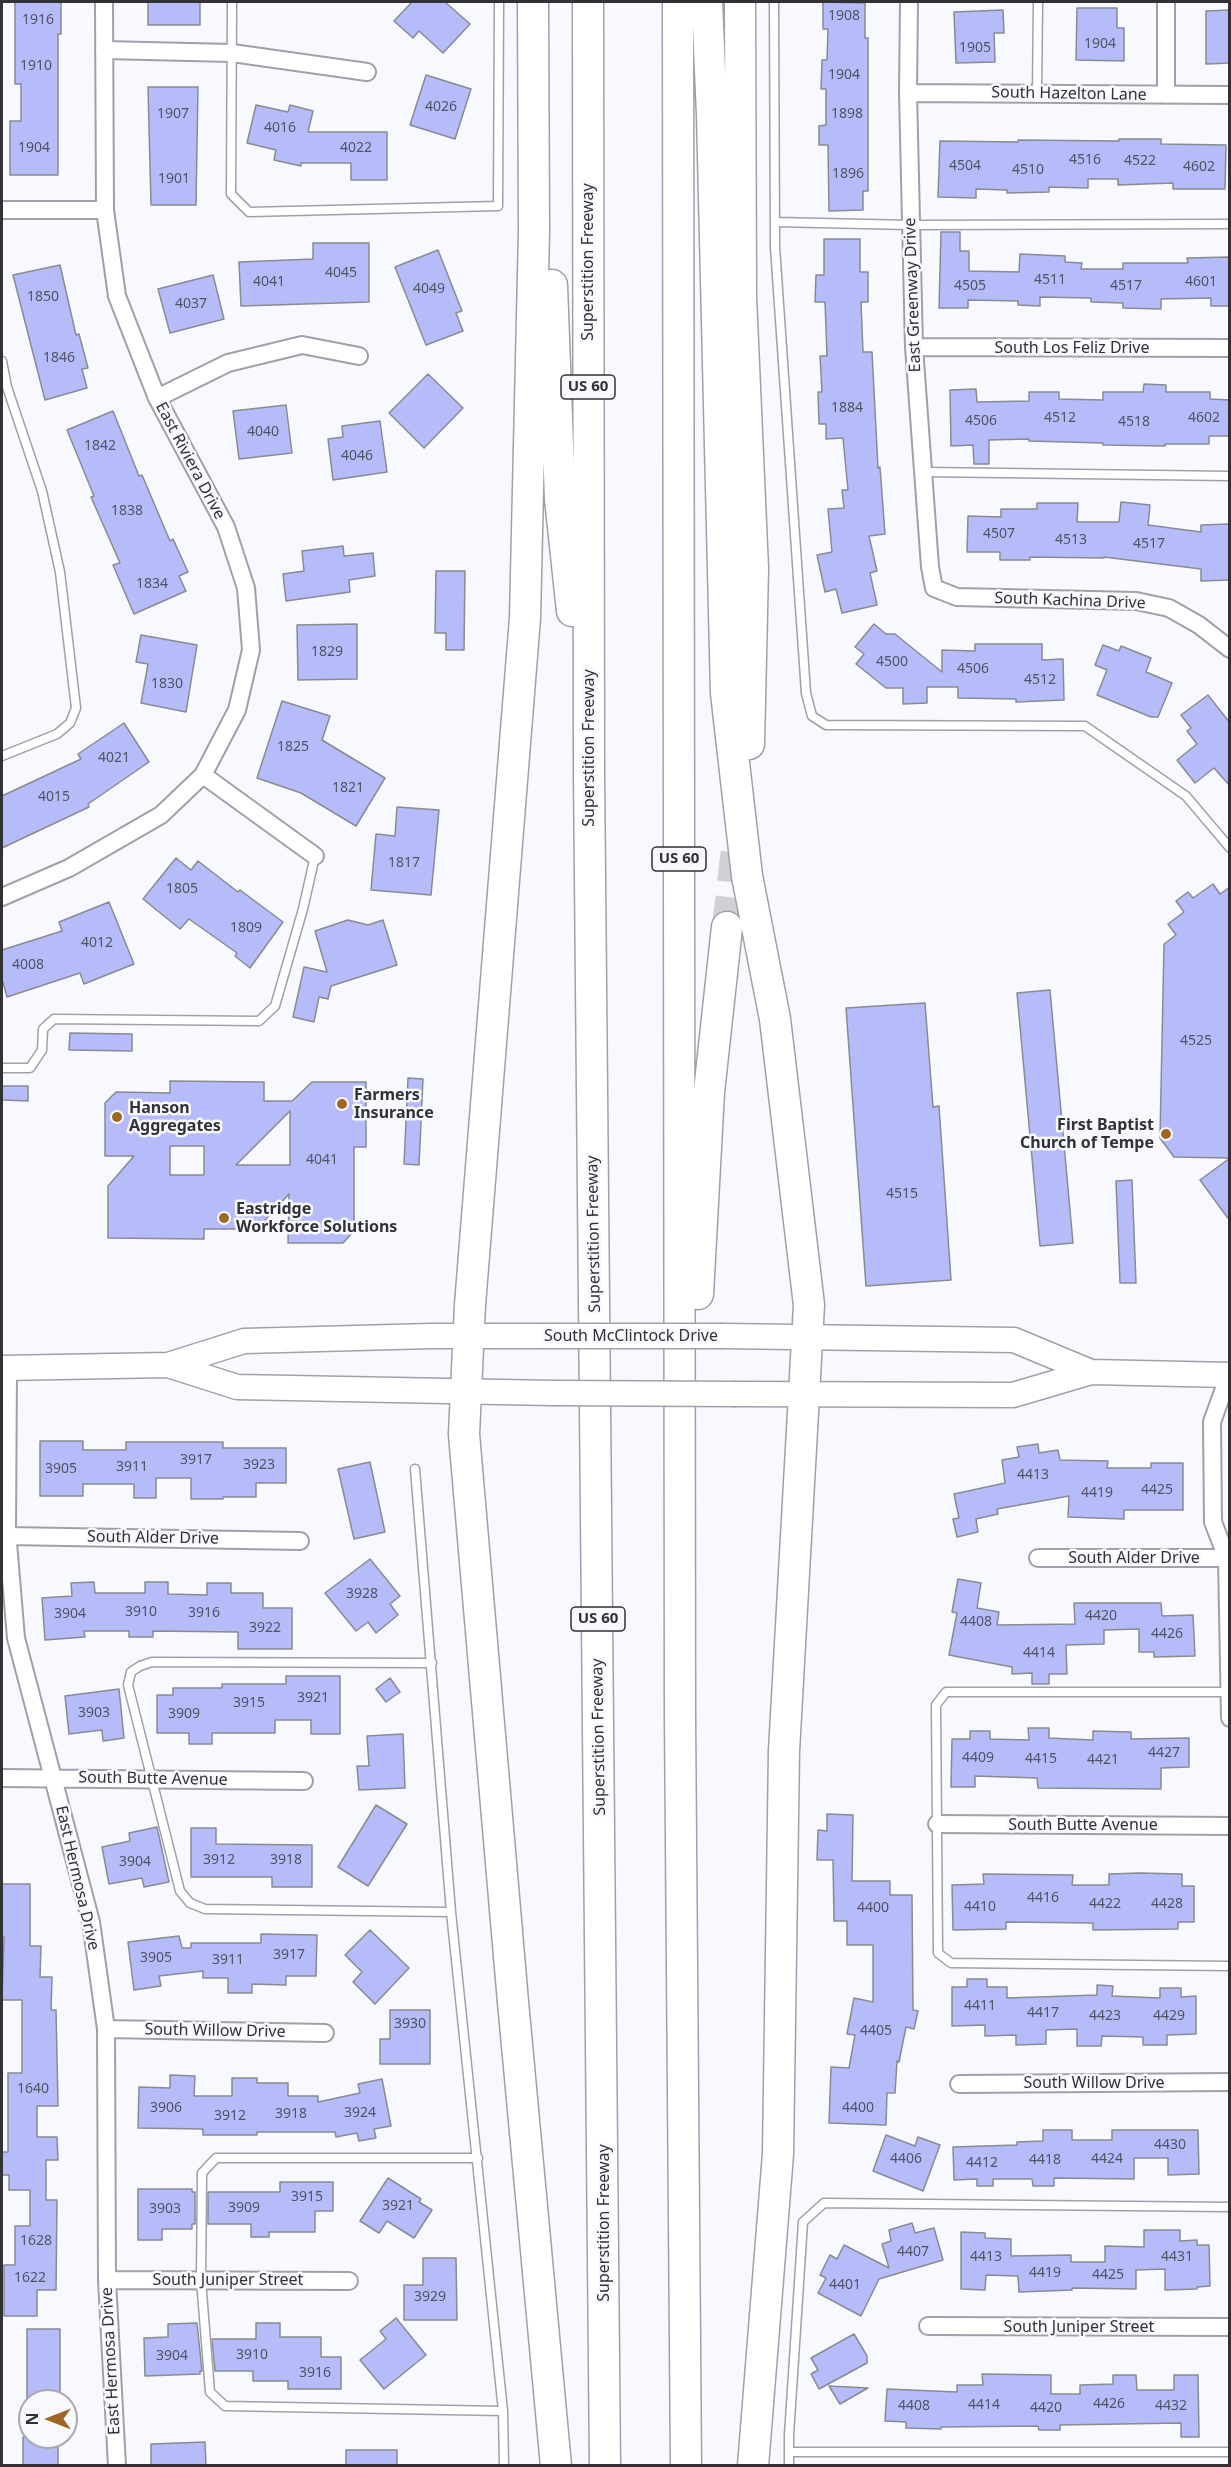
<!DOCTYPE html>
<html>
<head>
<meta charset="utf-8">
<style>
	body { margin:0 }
	#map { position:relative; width:1231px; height:2467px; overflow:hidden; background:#f8f9ff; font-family:"Noto Sans",sans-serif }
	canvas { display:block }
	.frame { position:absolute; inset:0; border:3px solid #313235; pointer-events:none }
	.north { position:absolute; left:18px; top:2389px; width:60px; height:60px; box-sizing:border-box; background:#f8f9ff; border:2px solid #a8a9ae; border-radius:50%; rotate:270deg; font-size:16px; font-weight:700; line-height:24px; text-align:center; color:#313235 }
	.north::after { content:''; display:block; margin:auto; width:21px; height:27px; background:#9f6724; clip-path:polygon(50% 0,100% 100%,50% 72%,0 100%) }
</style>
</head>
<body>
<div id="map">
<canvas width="1231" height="2467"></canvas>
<div class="frame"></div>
<div class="north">N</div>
</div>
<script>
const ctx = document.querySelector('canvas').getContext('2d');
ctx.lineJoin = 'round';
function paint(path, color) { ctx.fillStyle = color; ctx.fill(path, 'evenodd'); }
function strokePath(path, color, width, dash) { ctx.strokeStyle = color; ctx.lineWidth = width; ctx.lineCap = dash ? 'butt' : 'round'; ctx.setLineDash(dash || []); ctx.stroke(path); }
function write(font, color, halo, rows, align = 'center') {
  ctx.font = font + ' "Noto Sans",sans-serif'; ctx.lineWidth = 5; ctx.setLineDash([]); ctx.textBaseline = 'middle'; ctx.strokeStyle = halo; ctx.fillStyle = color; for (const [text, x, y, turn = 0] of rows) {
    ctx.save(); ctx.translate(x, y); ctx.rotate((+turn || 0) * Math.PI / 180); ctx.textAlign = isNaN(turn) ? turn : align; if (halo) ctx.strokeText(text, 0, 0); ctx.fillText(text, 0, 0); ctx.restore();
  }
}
const building = new Path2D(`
	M15,2h46v32h-3v141h-48v-54h11v-37h-6z
	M148,2h52v23h-52z
	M412,2h33l25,22 -27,29 -24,-22 -6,7 -19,-17z
	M823,2l42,1v35h3v153h-5v19l-34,1 -1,-66h-9v-19l7,-1v-36h-5l1,-29h5l1,-31h-5z
	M1077,8h40v20h7v33l-48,-1z
	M1003,10l1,23h-10l1,29 -39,1 -2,-51z
	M1230,10v53l-24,1v-53z
	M426,75l45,14 -16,50 -45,-14z
	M148,87h50l-2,118h-45z
	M256,105l32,7 2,-7 23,6 -5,21h79v48h-36v-17h-50v3l-27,-6 2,-10 -29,-7z
	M1119,139h42v5l65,1 -1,44h-52v-6l-55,2v-6h-30v9l-39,-1v5l-42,1v-3l-31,-1v9l-38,-1 2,-56 78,1v-2l101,1z
	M941,232h19v19h9v20l50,1 1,-18 45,2v6l17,1 -1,6h42v-6h65l-1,-5 43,-1v49h-19v-8l-50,1v10l-38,-1v-5l-32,-1v-4l-51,-1v9l-22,-1v-4l-50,-1v8h-29z
	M824,239h36v33h8v30h-7l2,50h9l6,116 2,-1 5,67 -16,2 8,35 -7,2 7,32 -35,8 -6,-24 -11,3 -8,-37 15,-3 -4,-43 16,-1 -2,-18h6l-5,-52 -17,1v-15h-7l-1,-32h4l-2,-36h7l-2,-54h-10l1,-27h8z
	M313,243h56v59l-128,4 -2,-44 74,-3z
	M438,250l24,61 -6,2 7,18 -37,14 -31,-78z
	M60,265l16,70 3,-1 9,34 -6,1 5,19 -42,12 -32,-125z
	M213,275l11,44 -54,14 -12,-44z
	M428,374l35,34 -39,40 -35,-35z
	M1144,384l22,1v7h44v7l20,1v36h-21v8h-44v2l-62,-1v-2l-74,-2v-2l-40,1v24h-15l-1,-19 -22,1 -1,-56 26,-1 1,13 52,-1v-9h30v7l44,1v-8h40z
	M286,405l6,48 -53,6 -6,-48z
	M113,411l26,65 3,-1 28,66 3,-2 15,33 -9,4 7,15 -52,23 -21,-49 7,-2 -29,-66 3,-1 -27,-66z
	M380,421l7,51 -54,8 -5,-41 15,-2 -1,-11z
	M1121,502l29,3 -2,20 53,7v-7l29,-1 -1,56 -28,1v-12l-97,-12v1l-74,-1v3h-30v-8h-33l1,-36 33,1v-8h36v-6h41l-1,19h42z
	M343,546l1,10 29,-3 2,23 -26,4 1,12 -64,9 -3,-27 21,-3 -2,-20z
	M436,571h29l-1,79h-18v-17h-11z
	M357,624v55l-59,1 -1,-55z
	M874,624l12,10h9l47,38v-22l33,1v-7h67v16l21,-1 1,41 -48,2v-3l-58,-1v-11h-31v16l-24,1v-16h-17l-30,-24 8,-10 -9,-7z
	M141,635l56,10 -11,67 -45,-9 7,-39 -12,-2z
	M1103,645l16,6 2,-5 30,12 -5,14 26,11 -14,34h-7l-54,-22 10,-25 -12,-5z
	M1208,695l22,28v63l-16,-18 -19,15 -18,-23 20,-16 -10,-13 4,-3 -10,-13z
	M282,701l48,15 -8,24 63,38 -29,48 -55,-33 -44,-15z
	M124,723l25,39 -61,42 1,3 -87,41v-52l79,-37 -3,-5z
	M397,807l42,3 -8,85 -60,-5 5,-56 19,2z
	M176,858l15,12 7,-9 40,31 2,-2 43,32 -33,46 -15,-12 2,-3 -48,-34 -9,10 -37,-30z
	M1213,884l7,10 10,-7v271l-56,-1 -14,-19 4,-194 12,-9 -8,-11 16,-12 -8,-11 12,-9 5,6z
	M109,902l25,62 -50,20 -4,-11 -73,24 -5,-18v-29l60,-19 -3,-9z
	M348,920l20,5 15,-5 14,45 -66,21 -3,13 -9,-2 -5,25 -21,-5 11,-50 23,5 -12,-41z
	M1050,990l23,253 -33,3 -23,-253z
	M925,1003l8,104 6,-1 12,174 -85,6 -20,-278z
	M70,1033l62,1v17l-63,-1z
	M408,1078l15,1 -4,86 -15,-1z
	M170,1081l94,1v19h28l20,-19h54v65h-12v84l-11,12h-55l1,-49 -32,35h-53v10l-96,-1v-52l26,-30h-29v-53l11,-11 54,1zM290,1111v54h-54zM170,1146h34v29h-34z
	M2,1086h26v15l-26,-1z
	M1230,1158v63l-30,-41z
	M1132,1180l4,103h-16l-4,-102z
	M40,1441h43v9h43v-8h97v6h63v35h-30v14h-33v2h-32v-21h-35v20h-22v-14h-51v12h-43z
	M1038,1444l1,9 19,-3 2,10 48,1 -1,7h44v-5h32v47h-59v9l-56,-2 1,-21 -72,13 1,5 -22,5 2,13 -21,5 -4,-18 6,-1 -5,-24 51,-11 -3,-23 17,-3 -2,-10z
	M370,1462l15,70 -31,7 -16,-70z
	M370,1559l30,37 -10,8 8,11 -22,18 -8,-11 -12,9 -31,-38z
	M958,1579l23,4 -4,25 22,4 -2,13 78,-1 -1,-21h87l1,13 31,-1 2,41 -41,1v-5h-15v-23l-35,1v14l-38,1 1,29h-18v10h-17v-11l-20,1v-7l-63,-12 8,-42 -5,-1z
	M94,1582l1,11h50v-11h23v12l39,1v-12h24v10h32v15h29v41h-54v-17l-85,-1v6h-24v-6h-45l1,6 -40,3 -3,-42 30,-2 -1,-13z
	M286,1676h54v58h-29v-14h-36v13h-63v11h-23v-11h-32v-38h16v-7h49v-4h64z
	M390,1678l10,14 -14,10 -10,-13z
	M119,1689l5,49 -21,3 -1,-11 -33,4 -4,-38z
	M1028,1728h21v10l44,2v-9l38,1v7l58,-1v29l-28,1v21l-123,-1 -1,-10 -62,-2v11h-24l1,-48h18v-8h20v8l39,1z
	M403,1734l2,54 -46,2 -2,-24h12l-2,-30z
	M376,1805l31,19 -39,62 -30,-19z
	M827,1814l26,1 -1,66h38v14h22l1,115 5,1 -4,18 -8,-2 -7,35 -2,-1 -2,32h-8l-1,32 -57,-2 2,-56 18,1 6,-33 -8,-1 7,-36 19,4v-57h-26v-24h-13l-1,-61h-16l1,-30 9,1z
	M157,1827l12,55 -25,5 -2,-9 -33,6 -7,-37 28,-6 -1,-8z
	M191,1828h25v16l96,1v42h-40v-10h-81z
	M1140,1873l42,1v12h12v36h-16v7l-85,1v-7l-87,-1v7l-53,1 -1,-45 32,-1 -1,-10 90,1 -1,10h37v-11z
	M2,1884h28v62h11l-1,31h12l-1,33h5l2,96h-21v31h20l1,23h-12v40h11l-1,90h-19v26h-33v-51h11v-39h15v-36h-21v-15h-7v-23h6v-79h14v-73h-20l2,-63h-2z
	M370,1930l39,38 -34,36 -22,-22 9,-10 -17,-17z
	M261,1934l56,1 -1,41h-30v9l-34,-1v9h-24v-15h-25v-7l-44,5 2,10 -27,4 -6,-48 51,-6 3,12h9v-5h70z
	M967,1979h20v8h20v11l90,-3v-10l16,1 -1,10 48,2v-10h21v9l15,-1v38l-29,1v10h-24v-8l-41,-1 -1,10h-24v-17l-31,1v14l-30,1v-10l-31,1v-11l-33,1v-39h15z
	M390,2010h40v54h-50v-25h10z
	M170,2075l25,1 -1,20h38v-18h25v5h31v13h30v6l42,-9 -2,-9 24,-5 9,47 -17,3 2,9 -17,3 -2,-8 -21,4 -1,-5h-78v3h-54v-6l-65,-1 1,-41 31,1z
	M1043,2130h29v10h40v-10h86l1,44 -31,1v-17h-34v21l-80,-1v8h-21l-1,-7h-39v7h-16v-7l-23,1 -1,-33 64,-2v-3l26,-1z
	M886,2135l29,11 3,-9 22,8 -17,46 -50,-20z
	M388,2178l33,21 -2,3 13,8 -18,28 -27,-17 -8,12 -19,-12z
	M280,2182h53v29h-18v21h-46v5h-18v-13h-43v-32h72z
	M138,2189h54v3h3v32h-3v5h-30v11h-24z
	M912,2223l3,10 19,-5 9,32 -64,19 -18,37 -43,-23 8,-15 -6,-3 10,-20 7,4 7,-14 45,23 -7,-24 9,-3 -2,-11z
	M1144,2230h36v11l17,-1v5h12l1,41 -13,1v2l-32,1v-21l-29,1v19l-64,-1v2l-53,2 -1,-16 -32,-1 -1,15 -24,-1v-57l24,1v5l26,1v17l60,-1v7h34v-16l39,1z
	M423,2258h33l1,62h-53v-35h19z
	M396,2318l30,37 -42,34 -24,-29 26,-21 -6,-8z
	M197,2323l5,48h-2v3l-55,2 -1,-38 24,-1v-13z
	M256,2323h24v14h41v20h20v32h-53v-8h-35v-10h-38l-3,-32h44z
	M27,2329h33v72h-33z
	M854,2334l13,22v7l-48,26 -8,-15 7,-4 -7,-12z
	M982,2374l69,1v19h29v-9l33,-1v-9h23l1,15h37v-15h24l1,62h-18v-14l-121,2v5h-21l-1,-4 -97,1v2l-35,-1v-6l-21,-1 2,-32 70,3v-7h26z
	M829,2386l39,2 -28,16z
	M23,2437h35v29h-35z
	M205,2442l1,24h-55v-22z
	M346,2450h51v16h-51z`);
paint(building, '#b6bbf9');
strokePath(building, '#898a93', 1.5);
strokePath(new Path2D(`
	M727,927l10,-87`), '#d0d1d7', 30, [30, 15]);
const service = new Path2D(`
	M232,2l-1,192 18,18 249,-6 1,-204
	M774,2l1,245 31,446 6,23 14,9 259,1 101,70 44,52
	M1037,93l1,-91
	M775,222l136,3 319,-1
	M2,361l5,26 35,104 18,81 16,136 -6,15 -13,11 -55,22
	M925,472l305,4
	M2,1068h28l12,-18 1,-21 11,-10 205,2 16,-15 28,-97 12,-53
	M415,1469l36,443 52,499 1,55
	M432,1663l-280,-1 -12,4 -9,6 -3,13 52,206 10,12 15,6 246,3
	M1230,1692h-284l-10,13 2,248 13,10 279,3
	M478,2158h-262l-14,15 -1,107 9,112 15,14 278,5
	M789,2452h441
	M789,2466v-31l14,-213 21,-19 406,4`);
const minor = new Path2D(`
	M909,2l-1,91 6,254 16,220 4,21 23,9 179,4 33,7 30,17 31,24
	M1166,2v93
	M104,50l128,3 135,19
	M908,93l322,2
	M2,210h103
	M914,347l316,1
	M157,398l71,-35 74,-18 57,11
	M203,775l112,81
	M2,897l67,-29 92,-53 42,-40 34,-65 14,-60 -5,-62 -20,-61 -69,-129 -40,-102 -12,-86 -1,-208
	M8,1368l-1,163 9,107 75,284 15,107 1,251 10,186
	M7,1536l293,5
	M1230,1553l-3,5 3,160
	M1038,1558h192
	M1227,1558l-14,-36 -1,-100 17,-47
	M2,1778l302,3
	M937,1824l293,2
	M106,2029l219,4
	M959,2084l271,-2
	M107,2280l242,1
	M928,2326l302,1`);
const secondary = new Path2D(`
	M722,1336l292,4 77,32
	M168,1365l69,22 316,6
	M2,1368l166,-3 76,-24 187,-5h109
	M736,1394l277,1 78,-23 139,3`);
const motorway = new Path2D(`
	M533,2l1,229 -9,387 -55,687 -6,129 49,568 43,464
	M588,2l1,770 16,1694
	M678,2l2,1715 6,749
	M707,2l5,113 14,578 21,183 28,143 34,286 -25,446 -6,403 -25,312
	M740,2l1,295 12,272 -4,175
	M552,285l8,214 12,112
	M698,1294l11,-202 18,-165`);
strokePath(service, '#9fa0a9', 11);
strokePath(minor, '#9fa0a9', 20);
strokePath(secondary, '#9fa0a9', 27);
strokePath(motorway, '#9fa0a9', 33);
strokePath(service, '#fff', 8);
strokePath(minor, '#fff', 16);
strokePath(secondary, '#fff', 24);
strokePath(motorway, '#fff', 30);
const secondaryBridge = new Path2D(`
	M540,1336h182
	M553,1393l183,1`);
strokePath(secondaryBridge, '#9fa0a9', 27, []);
strokePath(secondaryBridge, '#fff', 24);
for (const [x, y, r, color] of [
	[342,1104,6,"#9f6724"],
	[117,1117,6,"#9f6724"],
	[1166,1134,6,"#9f6724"],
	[224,1218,6,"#9f6724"]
]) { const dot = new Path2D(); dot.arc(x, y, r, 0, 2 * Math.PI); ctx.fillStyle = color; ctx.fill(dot); strokePath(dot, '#f8f9ff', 2); }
write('14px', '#525466', null, [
	["1908",844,16],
	["1916",38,20],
	["1904",1100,44],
	["1905",975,48],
	["1910",36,66],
	["1904",844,75],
	["4026",441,107],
	["1907",173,114],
	["1898",847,114],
	["4016",280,128],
	["1904",34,148],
	["4022",356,148],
	["4516",1085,160],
	["4522",1140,161],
	["4504",965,166],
	["4602",1199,167],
	["4510",1028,170],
	["1896",848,174],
	["1901",174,179],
	["4045",341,273],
	["4511",1050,280],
	["4041",269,282],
	["4601",1201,282],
	["4505",970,286],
	["4517",1126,286],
	["4049",429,289],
	["1850",43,297],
	["4037",191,304],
	["1846",59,358],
	["1884",847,408],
	["4512",1060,418],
	["4602",1204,418],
	["4506",981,421],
	["4518",1134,422],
	["4040",263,432],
	["1842",100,446],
	["4046",357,456],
	["1838",127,511],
	["4507",999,534],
	["4513",1071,540],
	["4517",1149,544],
	["1834",152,584],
	["1829",327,652],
	["4500",892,662],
	["4506",973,669],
	["4512",1040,680],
	["1830",167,684],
	["1825",293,747],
	["4021",114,758],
	["1821",348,788],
	["4015",54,797],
	["1817",404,863],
	["1805",182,889],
	["1809",246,928],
	["4012",97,943],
	["4008",28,965],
	["4525",1196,1041],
	["4041",322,1160],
	["4515",902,1194],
	["3917",196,1460],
	["3923",259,1465],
	["3911",132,1467],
	["3905",61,1469],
	["4413",1033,1475],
	["4425",1157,1490],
	["4419",1097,1493],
	["3928",362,1594],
	["3910",141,1612],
	["3916",204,1613],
	["3904",70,1614],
	["4420",1101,1616],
	["4408",976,1622],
	["3922",265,1628],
	["4426",1167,1634],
	["4414",1039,1653],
	["3921",313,1698],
	["3915",249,1703],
	["3903",94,1713],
	["3909",184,1714],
	["4427",1164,1753],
	["4409",978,1758],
	["4415",1041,1759],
	["4421",1103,1760],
	["3912",219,1860],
	["3918",286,1860],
	["3904",135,1862],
	["4416",1043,1898],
	["4422",1105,1904],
	["4428",1167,1904],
	["4410",980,1907],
	["4400",873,1908],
	["3917",289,1955],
	["3905",156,1958],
	["3911",228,1960],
	["4411",980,2006],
	["4417",1043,2013],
	["4423",1105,2016],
	["4429",1169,2016],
	["3930",410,2024],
	["4405",876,2031],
	["1640",33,2089],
	["3906",166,2108],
	["4400",858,2108],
	["3924",360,2113],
	["3918",291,2114],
	["3912",230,2116],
	["4430",1170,2145],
	["4406",906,2159],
	["4424",1107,2159],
	["4418",1045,2160],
	["4412",982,2163],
	["3915",307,2197],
	["3921",398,2206],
	["3909",244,2208],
	["3903",165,2209],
	["1628",36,2241],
	["4407",913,2252],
	["4413",986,2257],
	["4431",1177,2257],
	["4419",1045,2273],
	["4425",1108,2275],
	["1622",30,2278],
	["4401",845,2285],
	["3929",430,2297],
	["3910",252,2355],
	["3904",172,2356],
	["3916",315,2373],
	["4426",1109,2404],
	["4414",984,2405],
	["4408",914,2406],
	["4432",1171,2406],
	["4420",1046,2408]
]);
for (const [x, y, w] of [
	[588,387,54],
	[679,859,54],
	[598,1619,54]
]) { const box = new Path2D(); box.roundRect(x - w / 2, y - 12, w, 24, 4.5); ctx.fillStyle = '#f8f9ff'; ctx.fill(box); strokePath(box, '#313235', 1.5); }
write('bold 15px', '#313235', null, [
	["US 60",588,387],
	["US 60",679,859],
	["US 60",598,1619]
]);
write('16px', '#313235', '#f8f9ff', [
	["South Hazelton Lane",1069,94,1],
	["Superstition Freeway",588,262,-90],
	["East Greenway Drive",913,295,-92],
	["South Los Feliz Drive",1072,348],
	["East Riviera Drive",190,461,62],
	["South Kachina Drive",1070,601,2],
	["Superstition Freeway",589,748,-90],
	["Superstition Freeway",594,1234,-91],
	["South McClintock Drive",631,1336],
	["South Alder Drive",153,1538,1],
	["South Alder Drive",1134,1558],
	["Superstition Freeway",599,1737,-91],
	["South Butte Avenue",153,1779,1],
	["South Butte Avenue",1083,1825],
	["East Hermosa Drive",77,1878,77],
	["South Willow Drive",215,2031,1],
	["South Willow Drive",1094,2083],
	["Superstition Freeway",604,2223,-90],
	["South Juniper Street",228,2280],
	["South Juniper Street",1079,2327],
	["East Hermosa Drive",111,2361,-93]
]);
write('bold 16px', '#313235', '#f8f9ff', [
	["Farmers",354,1095],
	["Insurance",354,1113],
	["Hanson",129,1108],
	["Aggregates",129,1126],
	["First Baptist",1154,1125,"right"],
	["Church of Tempe",1154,1143,"right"],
	["Eastridge",236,1209],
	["Workforce Solutions",236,1227]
], 'left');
</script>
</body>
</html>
